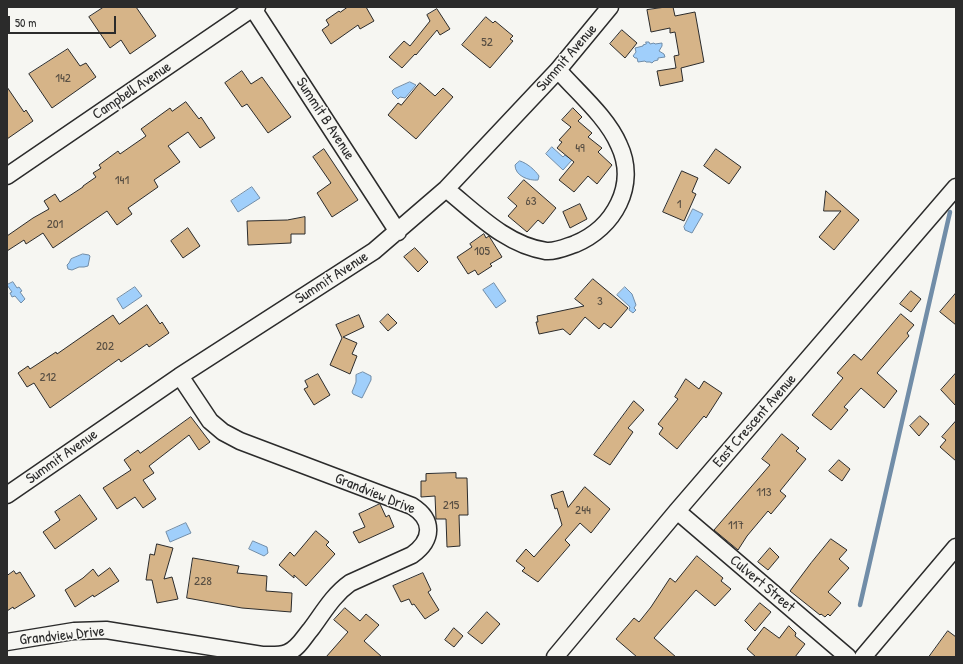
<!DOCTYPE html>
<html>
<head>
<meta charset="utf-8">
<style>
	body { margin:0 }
	#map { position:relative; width:963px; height:664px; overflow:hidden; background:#f6f6f2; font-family:"Patrick Hand",sans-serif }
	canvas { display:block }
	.frame { position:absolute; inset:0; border:8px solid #2b2b2b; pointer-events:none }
	.scale { position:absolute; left:8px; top:16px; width:108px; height:18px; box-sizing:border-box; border:2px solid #2b2b2b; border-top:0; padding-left:5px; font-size:12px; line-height:14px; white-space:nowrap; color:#2b2b2b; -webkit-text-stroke:3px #f6f6f2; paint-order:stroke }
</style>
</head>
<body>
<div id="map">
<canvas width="963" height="664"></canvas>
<div class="frame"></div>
<div class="scale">50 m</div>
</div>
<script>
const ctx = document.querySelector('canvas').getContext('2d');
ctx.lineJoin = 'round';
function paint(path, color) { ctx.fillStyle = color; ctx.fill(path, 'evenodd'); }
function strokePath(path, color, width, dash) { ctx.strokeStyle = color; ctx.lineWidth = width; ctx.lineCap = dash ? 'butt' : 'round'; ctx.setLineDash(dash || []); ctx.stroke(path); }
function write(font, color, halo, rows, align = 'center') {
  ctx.font = font + ' "Patrick Hand",sans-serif'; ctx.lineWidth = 3; ctx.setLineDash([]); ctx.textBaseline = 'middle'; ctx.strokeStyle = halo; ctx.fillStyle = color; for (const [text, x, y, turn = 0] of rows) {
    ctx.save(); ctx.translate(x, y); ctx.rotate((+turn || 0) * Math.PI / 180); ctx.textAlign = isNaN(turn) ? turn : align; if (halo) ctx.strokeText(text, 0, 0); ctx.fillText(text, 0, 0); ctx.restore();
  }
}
const water = new Path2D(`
	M646,42h3l1,2 4,-1 1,1 7,-1v3l-3,5 5,3 1,3 -7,1v2l-4,1 -2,2 -2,-1h-4l-1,-1 -7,1 -1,-4h-2l-2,-2 3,-4 -1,-4 8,-2v-1l3,-1z
	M410,82l6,3 -11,13 -5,-1 -2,2 -5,-5 -1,-3 2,-2z
	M552,147l11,10 2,-2 7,5 -9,10 -17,-16z
	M520,161c7,2 15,9 19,15l-1,4c-9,1 -23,-4 -23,-15l2,-2z
	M252,187l8,11 -22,14 -7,-11z
	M693,209l10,5 -11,19 -7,-3 -1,-3z
	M83,254l6,1 1,1 -2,10 -4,1h-5l-7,3 -4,-1 -1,-4 2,-2 2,-4z
	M13,282l4,6 2,-1 3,4 -2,1 5,7 -4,4 -6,-7 -3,1 -2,-4 2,-1 -5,-7z
	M494,283l12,18 -10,7 -13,-18z
	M135,287l7,9 -19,13 -6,-10z
	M625,287l7,7 4,11 -2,3 2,2 -3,3 -4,-3 1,-3 -13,-12z
	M363,372l8,4v4l-9,18 -9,-4 -1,-2 4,-10v-7z
	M186,523l5,10 -21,9 -4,-10z
	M253,541l14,6 1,6 -4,3 -15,-7z`);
paint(water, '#a0cffb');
strokePath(water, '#718da8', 1);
strokePath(new Path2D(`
	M860,605l90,-393`), '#718da8', 4.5);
const building = new Path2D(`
	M104,7h32l20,29 -26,18 -9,-14 -11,8 -21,-31z
	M348,7h18l8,14 -14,8 -2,-4 -27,19 -9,-14 7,-5 -3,-5 13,-9 1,1z
	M666,7h7l2,9 20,-4 9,50 -23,6 2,13 -23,5 -3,-15 19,-3 -2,-12 5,-1 -4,-23 -5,1v-5l-19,4 -4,-22z
	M437,9l13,20 -10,6 -3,-5 -21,25 -1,-1 -13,14 -13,-11 15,-16 6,5 20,-25 -3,-6z
	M486,17l7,6 2,-2 18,15 -3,3 3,2 -23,27 -28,-23z
	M622,30l15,13 -12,15 -15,-14z
	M68,49l12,17 6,-3 10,14 -44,31 -23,-34z
	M242,71l9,13 11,-7 29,40 -23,16 -21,-29 -5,3 -17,-24z
	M420,83l15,13 8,-8 10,9 -37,42 -28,-24 10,-12 3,2z
	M7,87l17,25 2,-2 7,11 -26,18z
	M186,102l13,17 2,-2 14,21 -15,10 -12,-16 -20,14 12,16 -26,18 4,7 -30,21 4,6 -15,11 -10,-14 -54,37 -10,-15 -17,11 -2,-4 -17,11v-15l26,-18 16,-9 -5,-8 11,-7 5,8 23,-15v-1l13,-9 -3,-4 8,-5 -2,-3 19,-14 2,3 26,-18 -5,-7 29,-21 2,3z
	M573,108l9,9 -4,4 14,12 -4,4 14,11 -4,4 14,13 -15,19 -9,-8 -14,16 -15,-12 15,-18 -17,-14 5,-6 -3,-2 12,-13 -9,-7z
	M324,149l34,51 -26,17 -15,-24 14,-10 -18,-26z
	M716,149l25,18 -12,17 -25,-18z
	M682,171l16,7 -6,14 4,2 -12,27 -21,-9z
	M524,180l32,28 -13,16 -5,-4 -11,12 -19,-16 9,-10 -9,-8z
	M826,191l33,29 -25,30 -15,-13 22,-26h-17z
	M580,204l7,15 -17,9 -7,-16z
	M305,217v17h-14v9l-43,2 -1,-24 40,-1z
	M188,228l12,18 -17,12 -12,-17z
	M484,234l2,4 3,-2 13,21 -12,7 2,2 -14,9 -3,-5 -7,4 -11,-17 15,-10 -2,-3z
	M415,248l13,14 -10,10 -14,-15z
	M593,279l35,29 -17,20 -7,-5 -5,6 -14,-12 -15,18 -7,-6 -24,5 -3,-12h2l-1,-6 47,-10 -9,-7z
	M911,291l10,8 -10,13 -11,-8z
	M956,293v32l-16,-13z
	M147,305l13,19 2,-2 7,11 -20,14 -2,-3 -26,18 -2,-3 -69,49 -16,-25 -7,4 -9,-14 10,-7 2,3 26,-17 1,2 56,-39 6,9z
	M388,314l9,9 -9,8 -8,-9z
	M901,314l13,11 -7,8 2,3 -32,37 20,18 -13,17 -23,-20 -17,19 4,3 -17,20 -19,-15 31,-37 -6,-5 17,-19 7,6z
	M359,315l5,12 -21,10 14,6 -5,11 5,2 -7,18 -20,-9 12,-27 -6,-13z
	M956,373v33l-15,-16z
	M318,374l12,21 -16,10 -10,-16 4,-2 -3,-6z
	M686,379l13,10 5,-8 18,12 -16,25 -2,-2 -27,33 -18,-15 4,-6 -5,-4 20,-25 -3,-2z
	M634,401l10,9 -16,18 5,4 -23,33 -16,-10z
	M920,416l9,8 -10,12 -9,-10z
	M191,417l19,25 -11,8 -10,-15 -40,31 5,7 -11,7 13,19 -13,9 -8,-11 -18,12 -14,-21 28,-18 -7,-10 14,-10 2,3z
	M956,421v40l-16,-14 6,-7 -4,-3z
	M782,434l17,14 -3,3 10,8 -26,32 6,5 -15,18 -3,-3 -21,25 -9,14 -24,-20 56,-65 -8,-6z
	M839,460l11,9 -8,12 -13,-10z
	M456,473v5h11l1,37h-9l1,31 -13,1 -1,-28h-10l-1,-23 -14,1v-16h5v-7z
	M585,487l25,22 -19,24 -11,-10 -15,17 5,5 -32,37 -16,-11 3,-3 -9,-7 10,-12 8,8 28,-32 -5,-17 -2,1 -4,-14 12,-4 5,16z
	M80,495l17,24 -42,30 -12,-17 17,-12 -5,-8z
	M380,504l6,13 3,-2 5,12 -35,16 -6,-11 12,-5 -6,-13z
	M316,531l13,11 -3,3 9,9 -29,32 -12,-11v3l-15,-13 11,-13 4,4z
	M831,539l16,11 -8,9 10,9 -21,24 13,11 -11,13 -2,-2 -3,3 -4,-3 -1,1 -30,-24 21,-28z
	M157,544l16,4 -9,31 8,-2 6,22 -21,4 -5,-23h-6l4,-26 4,1z
	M770,548l9,9 -11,13 -10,-8z
	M697,556l26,22 -2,3 10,8 -16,17 -19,-16 -42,48 22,19h-39l-21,-18 18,-21 5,4 12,-15 19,-29 5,4z
	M193,558l46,8 -2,7 30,3 -1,15 26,2 -1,19 -49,-4 -55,-10z
	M110,568l9,13 -25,16 -1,-2 -18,12 -10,-17 18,-12 10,-9 5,7z
	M14,571l2,3 4,-2 15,24 -21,13 -1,-2 -6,4v-35z
	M423,573l8,17 -3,2 11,18 -14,9 -11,-15 -2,1 -3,-6 -8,3 -8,-16z
	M760,603l11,9 -16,19 -10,-10z
	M345,608l15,13 6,-7 13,11 -15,16 18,16h-56l22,-25 -14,-12z
	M487,612l13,12 -18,20 -14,-11z
	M789,626l7,7 -1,3 10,8 -10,13h-39l-9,-8 17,-22 15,11z
	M454,628l9,8 -9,11 -9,-7z
	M948,631l8,6v20h-27z`);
paint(building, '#d6b488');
strokePath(building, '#2b2b2b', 1);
const minor = new Path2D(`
	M252,7l146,225
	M7,176l246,-168 4,-1
	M446,189c30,24 60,56 100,62 10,1 20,-4 29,-7 39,-16 63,-59 44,-99 -12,-28 -41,-52 -61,-75
	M7,495l173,-119 194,-125 72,-62 112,-119 52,-63
	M677,511l171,146
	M7,642l67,-11 32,-1 156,25c8,0 17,1 25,-2 11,-4 17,-16 24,-24 12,-16 22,-34 39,-46l62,-28c21,-15 22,-35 0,-49l-172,-65 -17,-9 -13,-11 -30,-45
	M555,657l122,-146 279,-324
	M863,657l93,-110`);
strokePath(minor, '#2b2b2b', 19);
strokePath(minor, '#f6f6f2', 16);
write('13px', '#564d42', null, [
	["52",487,43],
	["142",63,79],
	["49",580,149],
	["141",122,181],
	["63",531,202],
	["1",679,205],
	["201",55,225],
	["105",482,252],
	["3",600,302],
	["202",105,347],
	["212",48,378],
	["113",764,493],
	["215",451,506],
	["244",583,511],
	["117",736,526],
	["228",203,582]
]);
write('15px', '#2b2b2b', '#f6f6f2', [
	["Summit Avenue",567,58,-49],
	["Campbell Avenue",132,91,-34],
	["Summit B Avenue",325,119,57],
	["Summit Avenue",332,278,-33],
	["East Crescent Avenue",755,421,-49],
	["Summit Avenue",62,457,-35],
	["Grandview Drive",375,494,22],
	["Culvert Street",762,584,40],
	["Grandview Drive",62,636,-6]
]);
</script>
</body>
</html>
